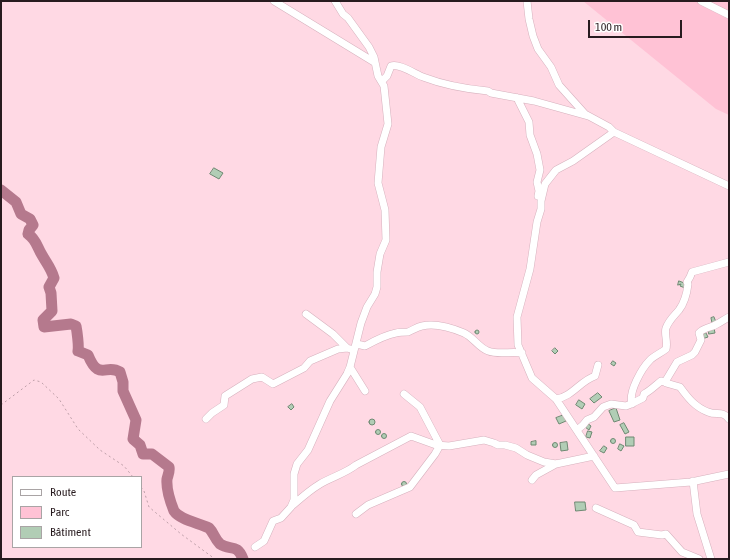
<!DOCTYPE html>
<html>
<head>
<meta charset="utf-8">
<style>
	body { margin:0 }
	#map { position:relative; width:730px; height:560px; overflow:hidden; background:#ffd9e4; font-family:"Asap Condensed",sans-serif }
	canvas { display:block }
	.frame { position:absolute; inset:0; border:2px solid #281b1f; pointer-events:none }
	.legend { position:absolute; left:12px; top:476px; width:130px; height:72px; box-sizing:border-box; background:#fff; border:1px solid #a9a4a5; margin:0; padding:5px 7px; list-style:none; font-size:12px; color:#281b1f }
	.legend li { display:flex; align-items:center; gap:8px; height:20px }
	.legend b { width:20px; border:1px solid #a9a4a5 }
	.scale { position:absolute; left:588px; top:20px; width:94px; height:18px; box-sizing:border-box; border:2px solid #281b1f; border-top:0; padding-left:5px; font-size:12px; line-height:14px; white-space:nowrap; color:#281b1f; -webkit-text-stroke:3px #fff; paint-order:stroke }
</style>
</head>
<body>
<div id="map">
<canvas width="730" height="560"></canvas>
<div class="frame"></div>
<ul class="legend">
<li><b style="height:5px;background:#fff"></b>Route</li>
<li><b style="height:11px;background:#ffc2d5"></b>Parc</li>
<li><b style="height:11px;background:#b1cdb5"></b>Bâtiment</li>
</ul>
<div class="scale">100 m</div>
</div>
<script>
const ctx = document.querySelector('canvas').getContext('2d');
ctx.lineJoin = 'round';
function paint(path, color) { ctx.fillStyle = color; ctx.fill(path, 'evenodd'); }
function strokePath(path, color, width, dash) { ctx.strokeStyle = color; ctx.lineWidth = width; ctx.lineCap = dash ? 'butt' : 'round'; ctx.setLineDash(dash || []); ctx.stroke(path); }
paint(new Path2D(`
	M583,1h146v114l-13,-6z`), '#ffc2d5');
strokePath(new Path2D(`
	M1,190l15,12 5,12 9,5 3,6 -4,5 -1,4c8,5 9,13 14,21 5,9 9,13 12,23l-5,9 2,6 1,18 -9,9 1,7 27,-3 5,2c1,5 3,20 2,25l10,4c11,27 18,8 32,17l3,10v9l13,29 -3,19 7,6 3,9h9l17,13c1,4 -1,8 -2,12 -1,11 3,22 7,32 6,9 25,12 35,17 5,5 5,10 11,16 10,7 17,-1 23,15`), '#b5798d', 11);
const building = new Path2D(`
	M214,168l9,5 -4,6 -9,-5z
	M679,281l8,3 -2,4 -5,-2 1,-2 -3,1z
	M714,317l2,5 -4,1 -1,-5z
	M709,328h5l1,5 -6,1z
	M475 332a2 2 0 1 1 4 0a2 2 0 1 1-4 0Z
	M706,333l2,4 -6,2 -1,-4z
	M555,348l3,3 -3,3 -3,-3z
	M613,361l3,2 -2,3 -3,-2z
	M598,393l4,4 -8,6 -4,-4z
	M579,400l6,4 -3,5 -6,-4z
	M292,404l2,3 -3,3 -3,-3z
	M616,408l4,12 -6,2 -5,-11z
	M564,415l2,6 -7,3 -3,-6z
	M369 422a3 3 0 1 1 6 0a3 3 0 1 1-6 0Z
	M587,423l4,3 -2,4 -4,-3z
	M624,423l5,9 -4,2 -5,-9z
	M375.5 432a2.5 2.5 0 1 1 5 0a2.5 2.5 0 1 1-5 0Z
	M588,431l4,1 -2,6 -4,-1z
	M381.5 436a2.5 2.5 0 1 1 5 0a2.5 2.5 0 1 1-5 0Z
	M626,437h8v9h-8z
	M610.5 441a2.5 2.5 0 1 1 5 0a2.5 2.5 0 1 1-5 0Z
	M536,441v4h-5v-3z
	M567,442l1,8 -7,1 -1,-8z
	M552.5 445a2.5 2.5 0 1 1 5 0a2.5 2.5 0 1 1-5 0Z
	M620,444l4,2 -3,5 -3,-2z
	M604,446l3,2 -3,5 -4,-2z
	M401.5 484a2.5 2.5 0 1 1 5 0a2.5 2.5 0 1 1-5 0Z
	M575,502h10l1,8 -10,1z`);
paint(building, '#b1cdb5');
strokePath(building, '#6e8972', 1);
const street = new Path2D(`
	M274,1l100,61
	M527,1l2,18 4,17 5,13 13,18 8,18 26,29 24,13 5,5
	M701,1l28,14
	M382,81l5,-5 4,-10c8,-3 24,8 32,11 21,8 43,12 65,14l3,2 43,8 54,15
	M517,98l12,24 1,13 7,19 3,16 -3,12 2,9 -1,5
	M729,186l-115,-54 -41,29 -17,9 -11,14 -4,17v8l-4,13 -7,47 -13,48 1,28 14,33 24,21 59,89 76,-6 38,-8
	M306,314l27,20 14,14
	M357,344l8,2c9,-5 20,-11 31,-13 4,-1 8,-1 12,-1 5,-2 9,-5 14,-6 13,-3 30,2 42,7 9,4 15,15 24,18 11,4 23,0 34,2
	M350,367l15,24
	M665,382l1,1 14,4c8,11 15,20 28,25 9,4 14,-2 21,7
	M556,399c16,-2 24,-18 39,-23l3,-11
	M632,404c-4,-12 10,-36 18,-44 4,-4 11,-7 16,-11 2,-7 -2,-16 0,-21 3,-8 8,-12 13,-18 6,-8 8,-17 9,-26l-1,-2 3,-5 2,-5 37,-10
	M206,419l6,-6 12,-8 1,-9 27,-17 10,-2 11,7 31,-16 6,-7 28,-12 9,-1 7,2
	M577,430l6,-5 4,-5 7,-3 9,-10 8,-3 15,2 5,-2 12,-6 1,-4c6,-3 12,-9 17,-13l4,1 12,-20 15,-7 3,-3 6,-12 -2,-7c5,-6 12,-5 18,-9 4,-2 8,-5 12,-7
	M532,480l4,-5 20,-11
	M693,481l4,33 14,45
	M293,505c9,-8 17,-15 27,-21 12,-7 26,-11 36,-19l55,-29 25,9 13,1 35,-6 10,3 4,2h7l11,3 11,7 17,7 12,2 38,-8
	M596,508l38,17 4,7 24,3 4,-1 16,18 17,7
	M356,514l12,-9 42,-18 25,-33 5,-9 -20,-38 -16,-13
	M255,547l9,-6 9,-20 8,-3 10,-11 3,-7v-26l3,-10 11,-14 22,-49 17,-27 3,-7 11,-44 6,-16 8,-13 2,-7v-15l3,-18 6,-14 -1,-30 -7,-27 3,-36 7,-23 -4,-38 -6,-10 -4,-19 -5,-10 -21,-29 -5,-4 -8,-13`);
strokePath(street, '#d6b1bd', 8);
strokePath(new Path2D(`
	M1,405l33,-25 7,2 18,17 19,30 22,21 24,16 9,11
	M141,487l3,4 5,16 32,27 34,25`), '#bd9fa8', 1, [2, 3]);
strokePath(street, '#fff', 7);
</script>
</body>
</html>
